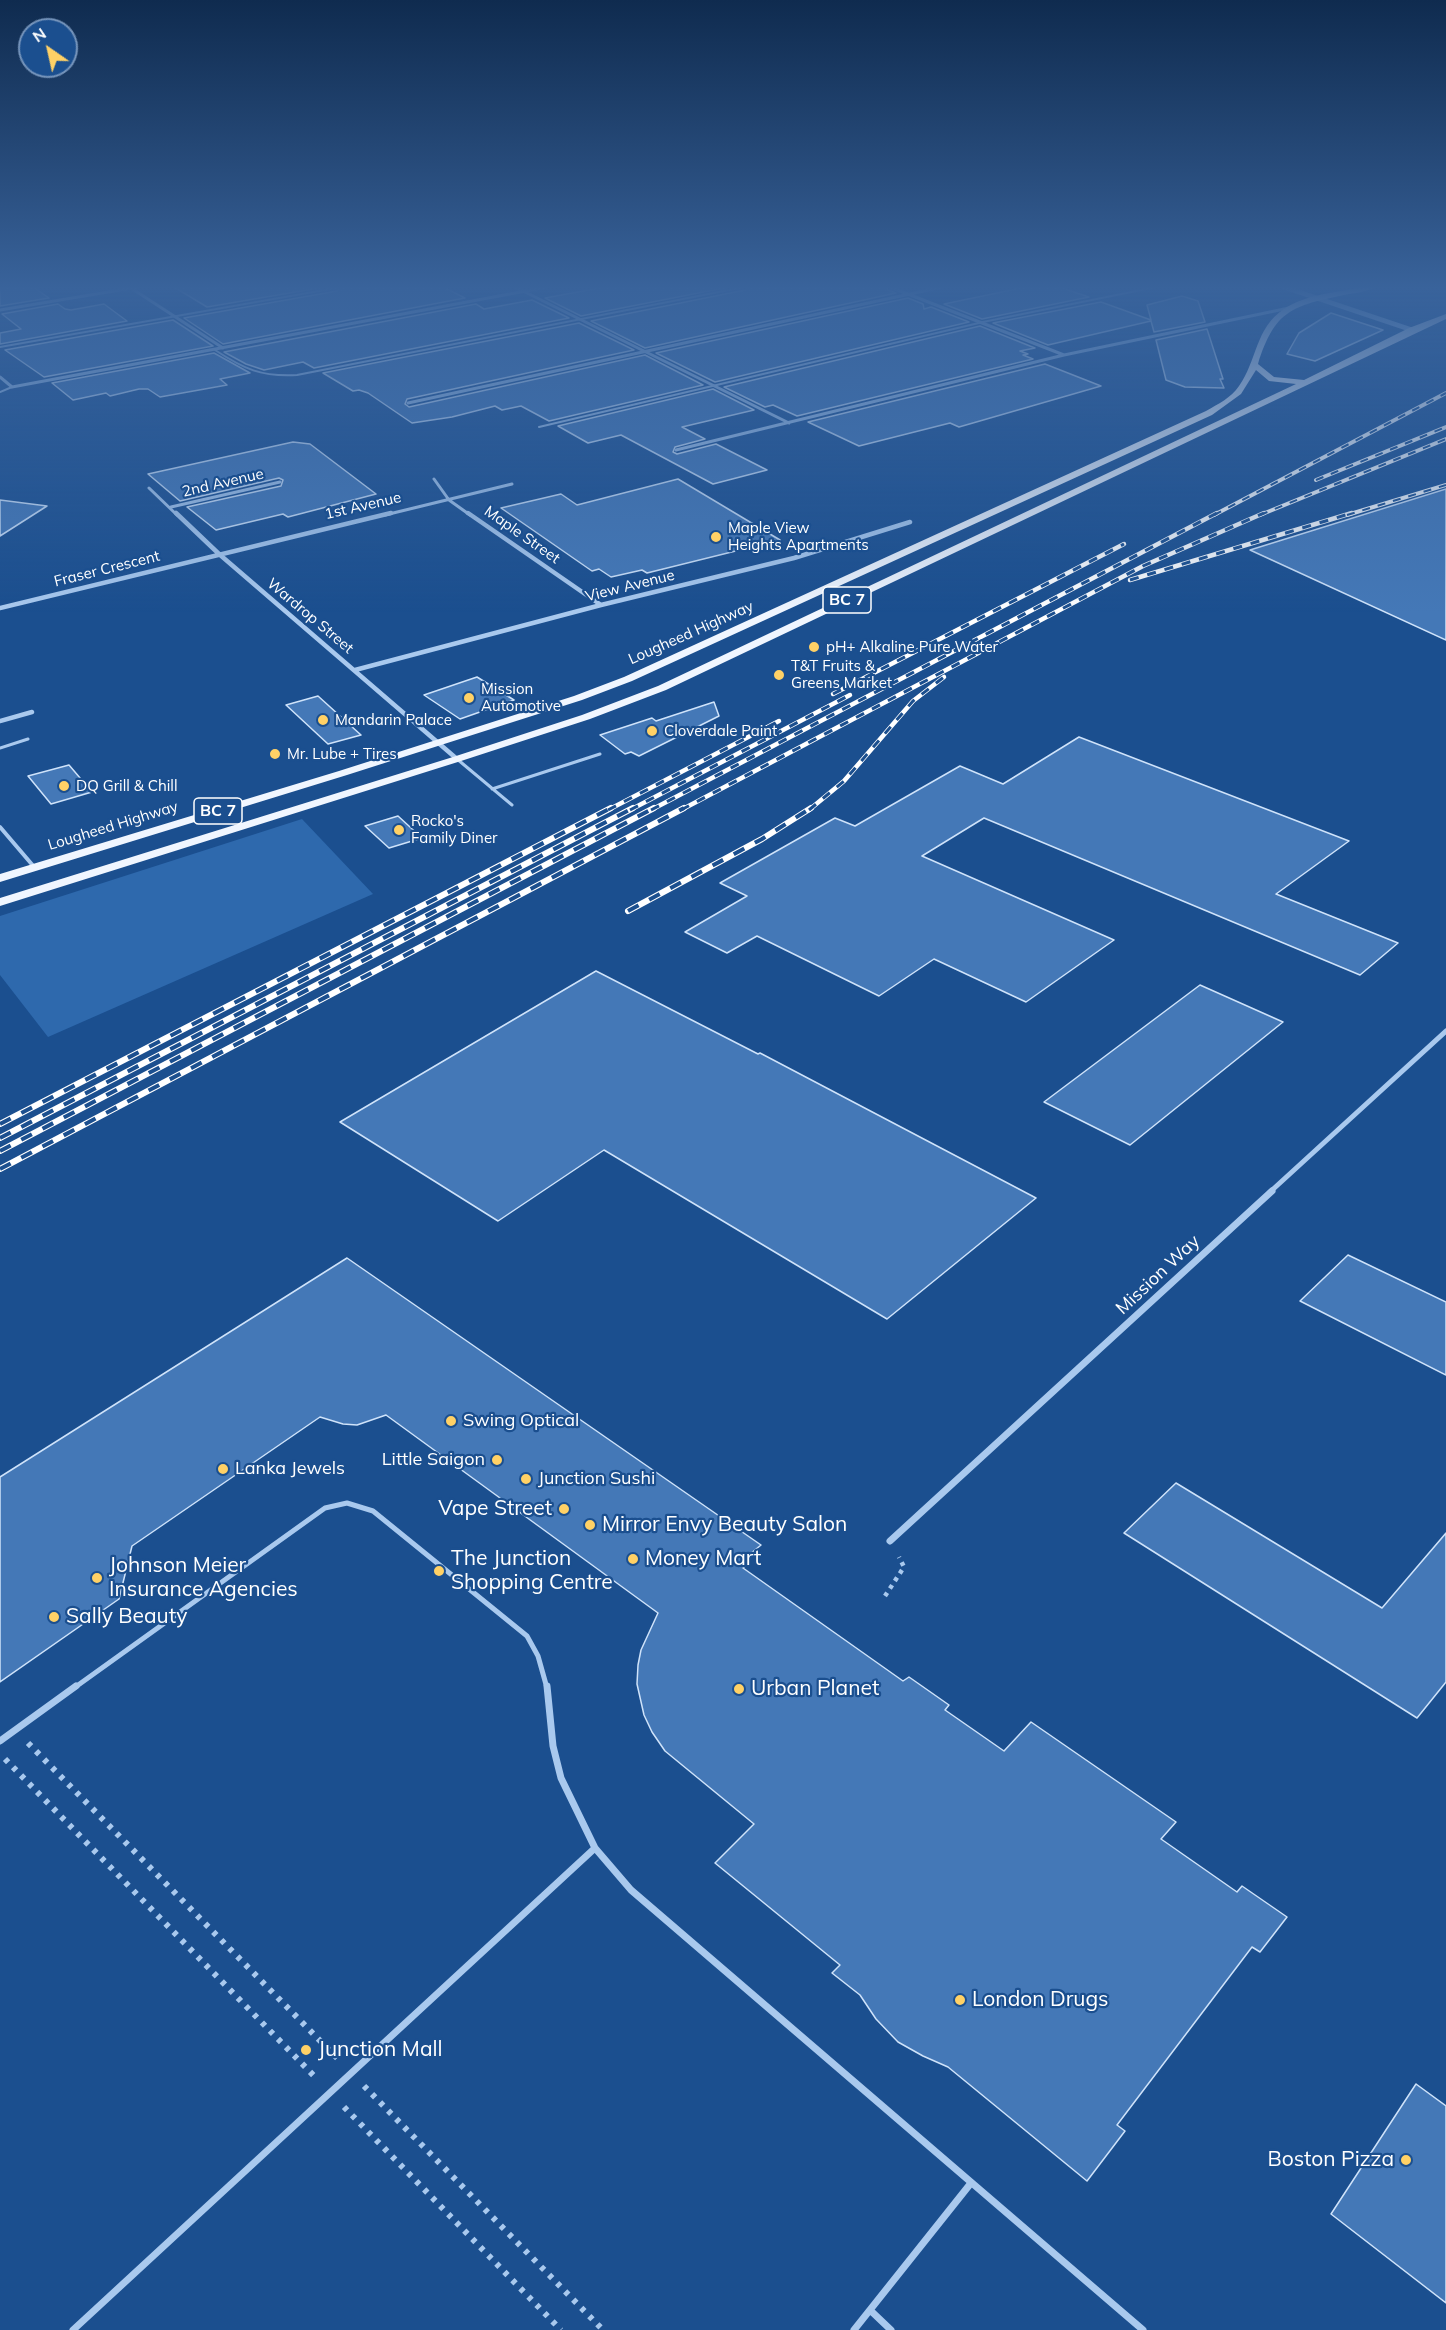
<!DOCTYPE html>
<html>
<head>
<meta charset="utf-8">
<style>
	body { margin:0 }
	#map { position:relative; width:1446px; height:2330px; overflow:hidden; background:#1b4f8f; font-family:Mulish,sans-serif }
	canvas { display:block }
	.north { position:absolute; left:18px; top:18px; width:60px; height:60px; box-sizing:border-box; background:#1b4f8f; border:2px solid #7695bc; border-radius:50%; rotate:326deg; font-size:16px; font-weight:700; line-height:24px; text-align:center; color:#fff }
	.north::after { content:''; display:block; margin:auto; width:21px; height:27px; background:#ffd166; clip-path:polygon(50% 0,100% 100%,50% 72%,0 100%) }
</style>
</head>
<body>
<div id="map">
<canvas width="1446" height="2330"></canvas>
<div class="north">N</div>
</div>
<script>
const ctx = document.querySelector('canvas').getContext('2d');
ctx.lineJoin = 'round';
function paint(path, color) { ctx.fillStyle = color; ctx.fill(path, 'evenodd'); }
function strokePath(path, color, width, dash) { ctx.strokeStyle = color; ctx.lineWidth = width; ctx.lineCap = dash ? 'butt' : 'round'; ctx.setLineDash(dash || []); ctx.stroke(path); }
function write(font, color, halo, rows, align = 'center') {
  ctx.font = font + ' Mulish,sans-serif'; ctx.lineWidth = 4.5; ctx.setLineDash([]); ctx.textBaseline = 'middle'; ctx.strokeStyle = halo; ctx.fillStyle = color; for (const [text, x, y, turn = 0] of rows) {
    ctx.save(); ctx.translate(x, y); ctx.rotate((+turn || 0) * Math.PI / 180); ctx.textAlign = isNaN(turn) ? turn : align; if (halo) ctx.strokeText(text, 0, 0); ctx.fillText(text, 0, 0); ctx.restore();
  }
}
paint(new Path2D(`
	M302,819l71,75 -325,143 -48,-62v-59z`), '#2e69ad');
const building = new Path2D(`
	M0,287h33l16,11 -49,8z
	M174,287h151l-118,20z
	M339,287h104l22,11 -242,46 -39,-26 153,-27z
	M605,287h124l-148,29 -36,-18z
	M747,287h139l2,3 8,3 -251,55 -54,-27 154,-31z
	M1026,287h33l30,10 -107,22 -38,-15z
	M1182,296l16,5 7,21 -51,10 -3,-11 -103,24 -55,-22 108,-21 50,18 -4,-15z
	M908,298l15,6 1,5 7,-2 38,15 -254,60 -59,-29z
	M532,300l37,18 -255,50 -11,-6 -39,8 -18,-6 -22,-12 252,-48 8,5z
	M58,304l7,5 6,1 33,-6 23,17 -127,23v-11l21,-4 -19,-15z
	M1331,313l52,17 -68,31 -28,-7 12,-21z
	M173,320l40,26 -169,31 -39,-27z
	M579,323l55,27 -227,49 -2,5 4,3 236,-52 58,30 -154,36 -28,-15 -19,4 -7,-4 -43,11 -40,6 -44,-30 -9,-3 -6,1 -30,-18z
	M980,326l55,22 -15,3 8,3 -5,1 10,4 -236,57 -24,-11 -8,2 -41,-20z
	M1207,329l16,50h-3l4,9 -39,-1 -19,-7 -10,-40z
	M214,353l36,20 -30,6 7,6 -67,12 -12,-8h-9l-29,7 -4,-3 -33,7 -21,-17z
	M1045,364l56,22 -142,41 -9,-4 -91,23 -51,-24z
	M713,389l41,21 -72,17 23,12 -30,8 -2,5 4,2 39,-10 51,26 -54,14 -92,-49 -33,8 -30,-17z
	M293,442l17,2 66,50 -88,23 -5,-3 -67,16 -29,-23 94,-21 2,-6 -4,-2 -99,23 -32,-27z
	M678,479l102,61 -133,33 -5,-3 -31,7 -12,-8 -7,2 -91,-63 60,-14 16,11z
	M1446,489v151l-196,-90z
	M0,500l47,6 -47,30z
	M477,677l37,23 -54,19 -36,-24z
	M318,696l43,39 -33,9 -42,-39z
	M714,702l5,14 -80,40 -8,-4 -6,2 -25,-19 52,-17 4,3z
	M1079,737l270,104 -73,53 122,49 -38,32 -376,-157 -62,38 192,84 -88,62 -92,-43 -55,37 -122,-60 -30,17 -42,-21 62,-36 -27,-13 115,-65 20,8 105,-60 43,18z
	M69,765l23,27 -41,12 -23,-28z
	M398,816l24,22 -33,10 -24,-22z
	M596,971l162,83 2,-1 276,145 -149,121 -283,-169 -106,71 -158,-99z
	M1200,985l83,37 -153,123 -86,-43z
	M1348,1255l98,47v73l-146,-74z
	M347,1258l414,287 -18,15 5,3 -5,5 160,113 6,-4 40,28 -4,5 59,41 27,-29 145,100 -15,17 76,53 5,-6 45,31 -27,35 -8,-5 -135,178 8,6 -38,50 -139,-114 -25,-11 -25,-14 -22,-23 -16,-24 -28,-22 8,-8 -125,-102 39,-39 -89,-73 -13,-19 -8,-17 -7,-31 1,-19 3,-15 17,-37 -272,-198 -29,10 -14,-1 -23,-7 -188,129 -13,53 -119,83v-205z
	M1176,1483l206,125 64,-75v149l-29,36 -293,-185z
	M1416,2084l30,22v197l-115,-89z`);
paint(building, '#4478b7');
strokePath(building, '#cfe3fa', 1.5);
strokePath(new Path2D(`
	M885,1596l19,-29 -5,-10`), '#a9c9ee', 4.5, [4, 5]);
strokePath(new Path2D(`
	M28,1743l310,316
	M5,1759l311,319
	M364,2086l239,244
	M344,2107l217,223`), '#a9c9ee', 6, [4.5, 7]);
strokePath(new Path2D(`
	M0,347l336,-59
	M215,350c29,19 46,27 82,25l447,-88
	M0,392l12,-5
	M539,427l444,-105 173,-35`), '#a9c9ee', 2);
strokePath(new Path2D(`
	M0,748l28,-9
	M457,759l55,46
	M492,789l108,-35`), '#a9c9ee', 3);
strokePath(new Path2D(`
	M0,827l35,41`), '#a9c9ee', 4);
strokePath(new Path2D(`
	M74,1688l251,-180 22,-5 26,8 154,125 11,20 9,32`), '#a9c9ee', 5);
strokePath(new Path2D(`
	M547,1686l6,60 8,32 34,70 36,42 512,440
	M0,1741l76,-55
	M870,2310l21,20
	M73,2330l522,-482
	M854,2330l117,-147`), '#a9c9ee', 7);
strokePath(new Path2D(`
	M515,287l274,136
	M890,287l174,68
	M131,288l92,60
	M0,310l138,-23
	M0,377l12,10 535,-100
	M408,403l534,-116
	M676,450l388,-95 225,-47
	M434,479l15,21 21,15
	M149,488l28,27
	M171,507l109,-25
	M385,515l127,-31`), '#a9c9ee', 3);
strokePath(new Path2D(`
	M176,513l43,41 238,205
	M468,513l133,92
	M0,608l391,-95
	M355,670l246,-65 193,-47 116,-36
	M0,721l32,-9`), '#a9c9ee', 4.5);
strokePath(new Path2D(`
	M1270,1192l176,-161`), '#a9c9ee', 5);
strokePath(new Path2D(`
	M890,1541l382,-350`), '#a9c9ee', 7);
strokePath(new Path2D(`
	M1284,287l128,43`), '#a9c9ee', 5);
paint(new Path2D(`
	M1364,287h11c-8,5 -21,6 -31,8 -52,11 -69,15 -86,69l16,13 30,3 105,-52 37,-14v5l-780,371 -76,29 -129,42 -461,145v-8l453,-141 129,-42 76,-29 638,-302 -27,-3 -13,-11 -15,24 -29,21 -580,266 -50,19 -235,75 -347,107v-8l339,-103 235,-75 50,-19 582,-266c12,-7 25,-13 33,-25 18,-25 16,-58 45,-77 22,-15 55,-17 80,-22z`), '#f0f6ff');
const railFar2 = new Path2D(`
	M1316,480l130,-53
	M1214,515l232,-122
	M1260,515l186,-76
	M1347,515l99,-30`);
const railFar1 = new Path2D(`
	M1130,580l222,-67
	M833,694l291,-150
	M608,810l171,-89
	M630,810l220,-115
	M651,810l566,-297
	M681,810l462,-244 121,-53
	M809,810l35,-29 69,-80 31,-24`);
const rail = new Path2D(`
	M628,911l134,-72 49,-31
	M0,1124l611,-316
	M0,1138l633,-330
	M0,1151l654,-343
	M0,1169l684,-361`);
strokePath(railFar2, '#fff', 4);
strokePath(railFar1, '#fff', 4.5);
strokePath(rail, '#fff', 6);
strokePath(railFar2, '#1b4f8f', 2, [8]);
strokePath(railFar1, '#1b4f8f', 3, [9]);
strokePath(rail, '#1b4f8f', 4, [12]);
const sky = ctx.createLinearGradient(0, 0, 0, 613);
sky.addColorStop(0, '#0f2b4f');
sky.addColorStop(0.47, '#39639b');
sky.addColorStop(1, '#39639b00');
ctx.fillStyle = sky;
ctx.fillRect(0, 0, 1446, 613);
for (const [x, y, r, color] of [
	[716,537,6,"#ffd166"],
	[814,647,6,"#ffd166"],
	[779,675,6,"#ffd166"],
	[469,698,6,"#ffd166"],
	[323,720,6,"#ffd166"],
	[652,731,6,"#ffd166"],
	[275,754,6,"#ffd166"],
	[64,786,6,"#ffd166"],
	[399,830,6,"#ffd166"],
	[451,1421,6,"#ffd166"],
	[497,1460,6,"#ffd166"],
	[223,1469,6,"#ffd166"],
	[526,1479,6,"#ffd166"],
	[564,1509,6,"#ffd166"],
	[590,1525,6,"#ffd166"],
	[633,1559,6,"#ffd166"],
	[439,1571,6,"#ffd166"],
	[97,1578,6,"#ffd166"],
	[54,1617,6,"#ffd166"],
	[739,1689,6,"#ffd166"],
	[960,2000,6,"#ffd166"],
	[306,2050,6,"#ffd166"],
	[1406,2160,6,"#ffd166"]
]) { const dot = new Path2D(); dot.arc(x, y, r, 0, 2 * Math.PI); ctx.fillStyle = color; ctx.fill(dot); strokePath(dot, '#1b4f8f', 2); }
write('15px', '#fff', '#1b4f8f', [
	["2nd Avenue",223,483,-13],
	["1st Avenue",363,506,-13],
	["Maple Street",522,535,35],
	["Fraser Crescent",107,569,-14],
	["View Avenue",630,586,-14],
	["Wardrop Street",310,616,40],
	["Lougheed Highway",691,633,-24],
	["Lougheed Highway",113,826,-17]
]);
write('15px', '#fff', '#1b4f8f', [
	["Maple View",728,528],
	["Heights Apartments",728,545],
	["pH+ Alkaline Pure Water",826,647],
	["T&T Fruits &",791,666],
	["Greens Market",791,683],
	["Mission",481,689],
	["Automotive",481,706],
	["Mandarin Palace",335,720],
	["Cloverdale Paint",664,731],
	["Mr. Lube + Tires",287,754],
	["DQ Grill & Chill",76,786],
	["Rocko's",411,821],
	["Family Diner",411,838]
], 'left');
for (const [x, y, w] of [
	[847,600,48],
	[218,811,48]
]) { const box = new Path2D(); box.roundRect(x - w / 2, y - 13, w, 26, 4.5); ctx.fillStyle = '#1b4f8f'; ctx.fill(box); strokePath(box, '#fff', 1.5); }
write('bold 16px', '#fff', null, [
	["BC 7",847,600],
	["BC 7",218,811]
]);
write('18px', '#fff', '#1b4f8f', [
	["Mission Way",1158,1275,-43]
]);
write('18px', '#fff', '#1b4f8f', [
	["Swing Optical",463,1421],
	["Little Saigon",485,1460,"right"],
	["Lanka Jewels",235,1469],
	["Junction Sushi",538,1479]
], 'left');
write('21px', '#fff', '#1b4f8f', [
	["Vape Street",552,1509,"right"],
	["Mirror Envy Beauty Salon",602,1525],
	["The Junction",451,1559],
	["Shopping Centre",451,1583],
	["Money Mart",645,1559],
	["Johnson Meier",109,1566],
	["Insurance Agencies",109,1590],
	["Sally Beauty",66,1617],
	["Urban Planet",751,1689],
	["London Drugs",972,2000],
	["Junction Mall",318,2050],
	["Boston Pizza",1394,2160,"right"]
], 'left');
</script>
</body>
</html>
